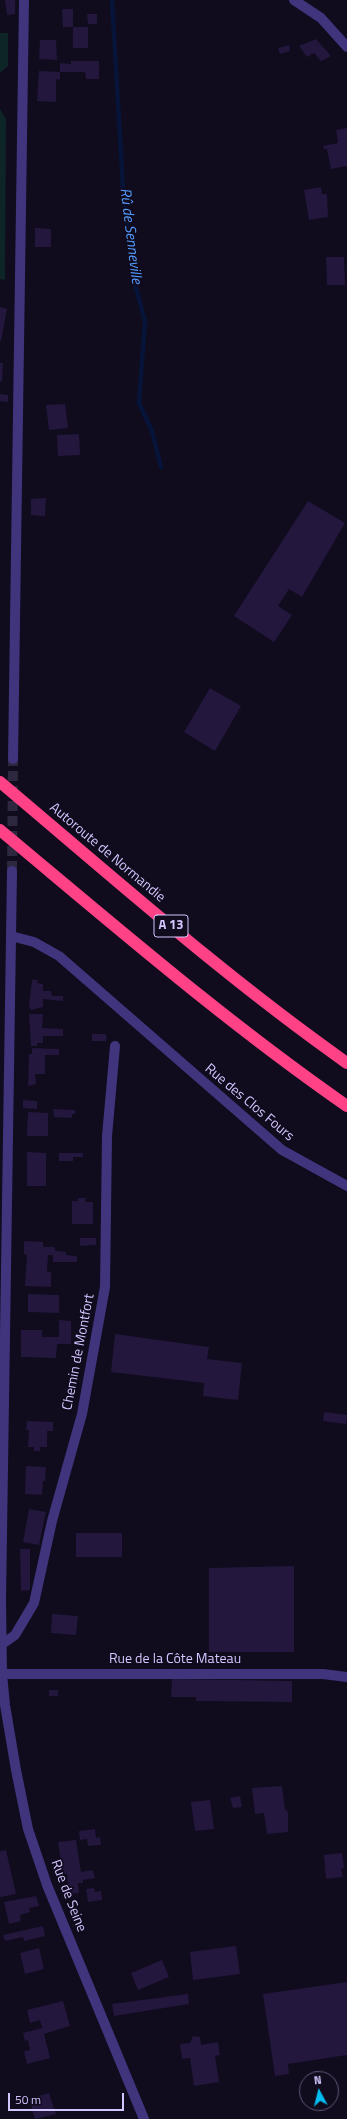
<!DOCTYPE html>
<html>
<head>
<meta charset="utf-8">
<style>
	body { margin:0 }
	#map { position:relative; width:347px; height:2119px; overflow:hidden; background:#100b1d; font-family:"Titillium Web",sans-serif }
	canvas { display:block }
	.north { position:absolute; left:299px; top:2071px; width:40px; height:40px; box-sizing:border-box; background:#100b1d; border:1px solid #5e5677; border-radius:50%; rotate:353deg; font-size:11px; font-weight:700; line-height:16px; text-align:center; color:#d4c6ff }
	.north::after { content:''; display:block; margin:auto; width:14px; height:18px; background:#00bdf1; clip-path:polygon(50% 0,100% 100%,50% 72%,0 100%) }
	.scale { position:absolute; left:8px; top:2093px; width:116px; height:18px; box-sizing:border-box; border:2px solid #d4c6ff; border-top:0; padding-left:5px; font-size:12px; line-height:14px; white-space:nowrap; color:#d4c6ff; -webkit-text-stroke:3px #100b1d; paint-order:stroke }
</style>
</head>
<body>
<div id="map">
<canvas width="347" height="2119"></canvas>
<div class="north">N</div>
<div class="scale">50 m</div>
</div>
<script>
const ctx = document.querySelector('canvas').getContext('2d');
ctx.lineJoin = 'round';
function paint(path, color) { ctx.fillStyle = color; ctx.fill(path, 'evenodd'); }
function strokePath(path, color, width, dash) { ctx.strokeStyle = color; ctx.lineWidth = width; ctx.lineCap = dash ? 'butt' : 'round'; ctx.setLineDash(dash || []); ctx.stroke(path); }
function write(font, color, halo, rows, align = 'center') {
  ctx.font = font + ' "Titillium Web",sans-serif'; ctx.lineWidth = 3.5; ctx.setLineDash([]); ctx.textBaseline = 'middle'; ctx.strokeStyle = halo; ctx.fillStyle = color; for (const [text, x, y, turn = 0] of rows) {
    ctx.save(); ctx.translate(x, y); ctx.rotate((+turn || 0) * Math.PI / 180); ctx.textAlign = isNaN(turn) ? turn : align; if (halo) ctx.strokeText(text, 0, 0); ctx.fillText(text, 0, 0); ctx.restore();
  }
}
paint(new Path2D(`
	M0,33h8v33l-8,7z
	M0,109l6,10 -1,161 -5,-1z`), '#0e2527');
strokePath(new Path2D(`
	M112,0l11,188 9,85 13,48 -6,82 13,28 9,36`), '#071439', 4.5);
paint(new Path2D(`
	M5,0h10v14l-8,1z
	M62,9h11v18h-10z
	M87,14h10v10h-9z
	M73,27h15v21h-15z
	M316,39l15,17 -10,5 -7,-8 -7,4 -8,-11z
	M40,40h16l1,20 -18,-1z
	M289,45l1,6 -10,3 -2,-6z
	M71,61h28v18h-13l-1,-7h-25v-9l11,1z
	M39,71l21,1v8l-4,-1v23l-19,-1z
	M347,128v38l-16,3 -4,-20h-3l-1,-3 15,-3 -2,-13z
	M321,187l1,7h5l1,23 -19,3 -5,-30z
	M35,228l16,1v18h-16z
	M326,257h18l1,28h-18z
	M0,307l7,2 -6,32h-1z
	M0,363h3l-1,19 -2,-1z
	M0,394l8,1v7l-8,-1z
	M65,404l3,24 -19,2 -3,-25z
	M79,434l1,21 -22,1 -1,-21z
	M46,498l-1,18 -14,-1v-16z
	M308,501l37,22 -43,74 -13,-8 -11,17 14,9 -18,27 -40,-26z
	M210,688l31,18 -26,45 -31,-19z
	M32,980h6l-1,3 6,1v7h8l1,5h11v5l-20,-2v8l-12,3 -2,-4z
	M29,1014h14l-1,14 21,1v7h-20v7h-6v3h-6z
	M92,1034h13l2,2 -1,5h-14z
	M32,1048l27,1v6h-14v19h-10l1,10 -8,2 1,-32h3z
	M23,1100l14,1v8l-14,-1z
	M53,1109l22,1v4h-3v4l-18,-1z
	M28,1112l20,1v23h-21z
	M27,1152l19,1v33h-19z
	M59,1153h24v4h-10v4h-14z
	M78,1198h8l-1,4h8v22h-21v-23h6z
	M80,1238h16v7l-16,1z
	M24,1241l19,1v5h11l2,4 10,1v3l11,1v6h-24v-7h-5l-1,17h4v15l-26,-1 2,-31 -3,-1z
	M28,1294l31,1v18l-31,-1z
	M59,1320l12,1v23h-14l-1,14 -35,-1v-27h21v7h17z
	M115,1334l94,13 -2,12 35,4 -4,37 -35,-4 1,-13 -93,-11z
	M324,1412l23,3 -1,9 -23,-3z
	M27,1421l26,1v9h-6v16h-7v4h-6v-4h-6l1,-17h-3z
	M26,1466l20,1 -1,14h-2l-1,14 -17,-1z
	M29,1509l17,3 -7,33 -16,-3z
	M76,1533h46v24h-46z
	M20,1549h10v41l-9,1z
	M294,1566v86h-85v-84z
	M52,1614l26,2 -2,19 -25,-2z
	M172,1679l120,2v21l-96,-1v-4h-25z
	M49,1690h9v6h-9z
	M282,1786l3,24h2l1,3v19l-21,2 -3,-21 -9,1 -3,-26z
	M240,1796l2,11 -9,1 -3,-10z
	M210,1800l4,29 -19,2 -4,-29z
	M95,1829l1,9 4,-1 1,8 -13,1 -1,-7 -7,1 -1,-9z
	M76,1840l5,32 12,-2 2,8 -12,2v3h-5l1,10 -10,1 -2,-20h-4l-5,-32z
	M6,1850l10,44 -16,3v-46z
	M342,1853l2,15 -3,1 2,8 -17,2 -2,-24z
	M94,1888l1,4 6,-1 1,9 -14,2 -2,-13z
	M36,1896l3,10 -10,2 1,4 -10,3 1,6 -12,3 -5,-22z
	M43,1926l2,10 -21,5 -1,-4 -18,4 -2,-6z
	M236,1946l4,28 -47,6 -3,-28z
	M39,1948l5,21 -19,5 -5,-21z
	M162,1960l7,17 -31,13 -7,-17z
	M347,1982v73l-59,9 1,10 -14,2 -12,-82z
	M188,1994l1,10 -75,12 -2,-12z
	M63,2001l7,25 -26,8 6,24 -23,6 -3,-13 6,-1 -2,-10 -3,1 -2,-8 19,-5 -2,-8 -10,3 -3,-13z
	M193,2036l7,1 1,8 17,-3 2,13 -5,1 4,26 -25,4 -4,-28 -8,1 -2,-15 10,-1z
	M49,2093l7,21 -21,5 -6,-20z`), '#23173e');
strokePath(new Path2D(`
	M12,871l1,-112`), '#2d273f', 10, [10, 5]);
strokePath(new Path2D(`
	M294,0l27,18 26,29
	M11,936l23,6 25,14 223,194 65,36
	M1,1645l14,-10 19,-32 18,-82 30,-107 23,-127 2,-151 8,-90
	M0,1674h323l24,3`), '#40347d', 10);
strokePath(new Path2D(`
	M13,759l11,-759
	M12,871l-11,729 1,74 3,31 11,65 12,59 19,56 97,234`), '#40347d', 10);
strokePath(new Path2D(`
	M0,782c114,96 225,195 347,281
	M0,830c114,95 226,192 347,276`), '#ff4186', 12);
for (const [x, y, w] of [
	[171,926,34]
]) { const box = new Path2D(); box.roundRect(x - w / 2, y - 11, w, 22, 3); ctx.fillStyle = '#100b1d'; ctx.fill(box); strokePath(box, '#d4c6ff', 1); }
write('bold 13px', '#d4c6ff', null, [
	["A 13",171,926]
]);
write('14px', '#d4c6ff', '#100b1d', [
	["Autoroute de Normandie",107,853,40],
	["Rue des Clos Fours",249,1103,40],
	["Chemin de Montfort",79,1352,-79],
	["Rue de la Côte Mateau",175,1660],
	["Rue de Seine",68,1896,69]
]);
write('italic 15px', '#549cff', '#100b1d', [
	["Rû de Senneville",130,236,83]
]);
</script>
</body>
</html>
